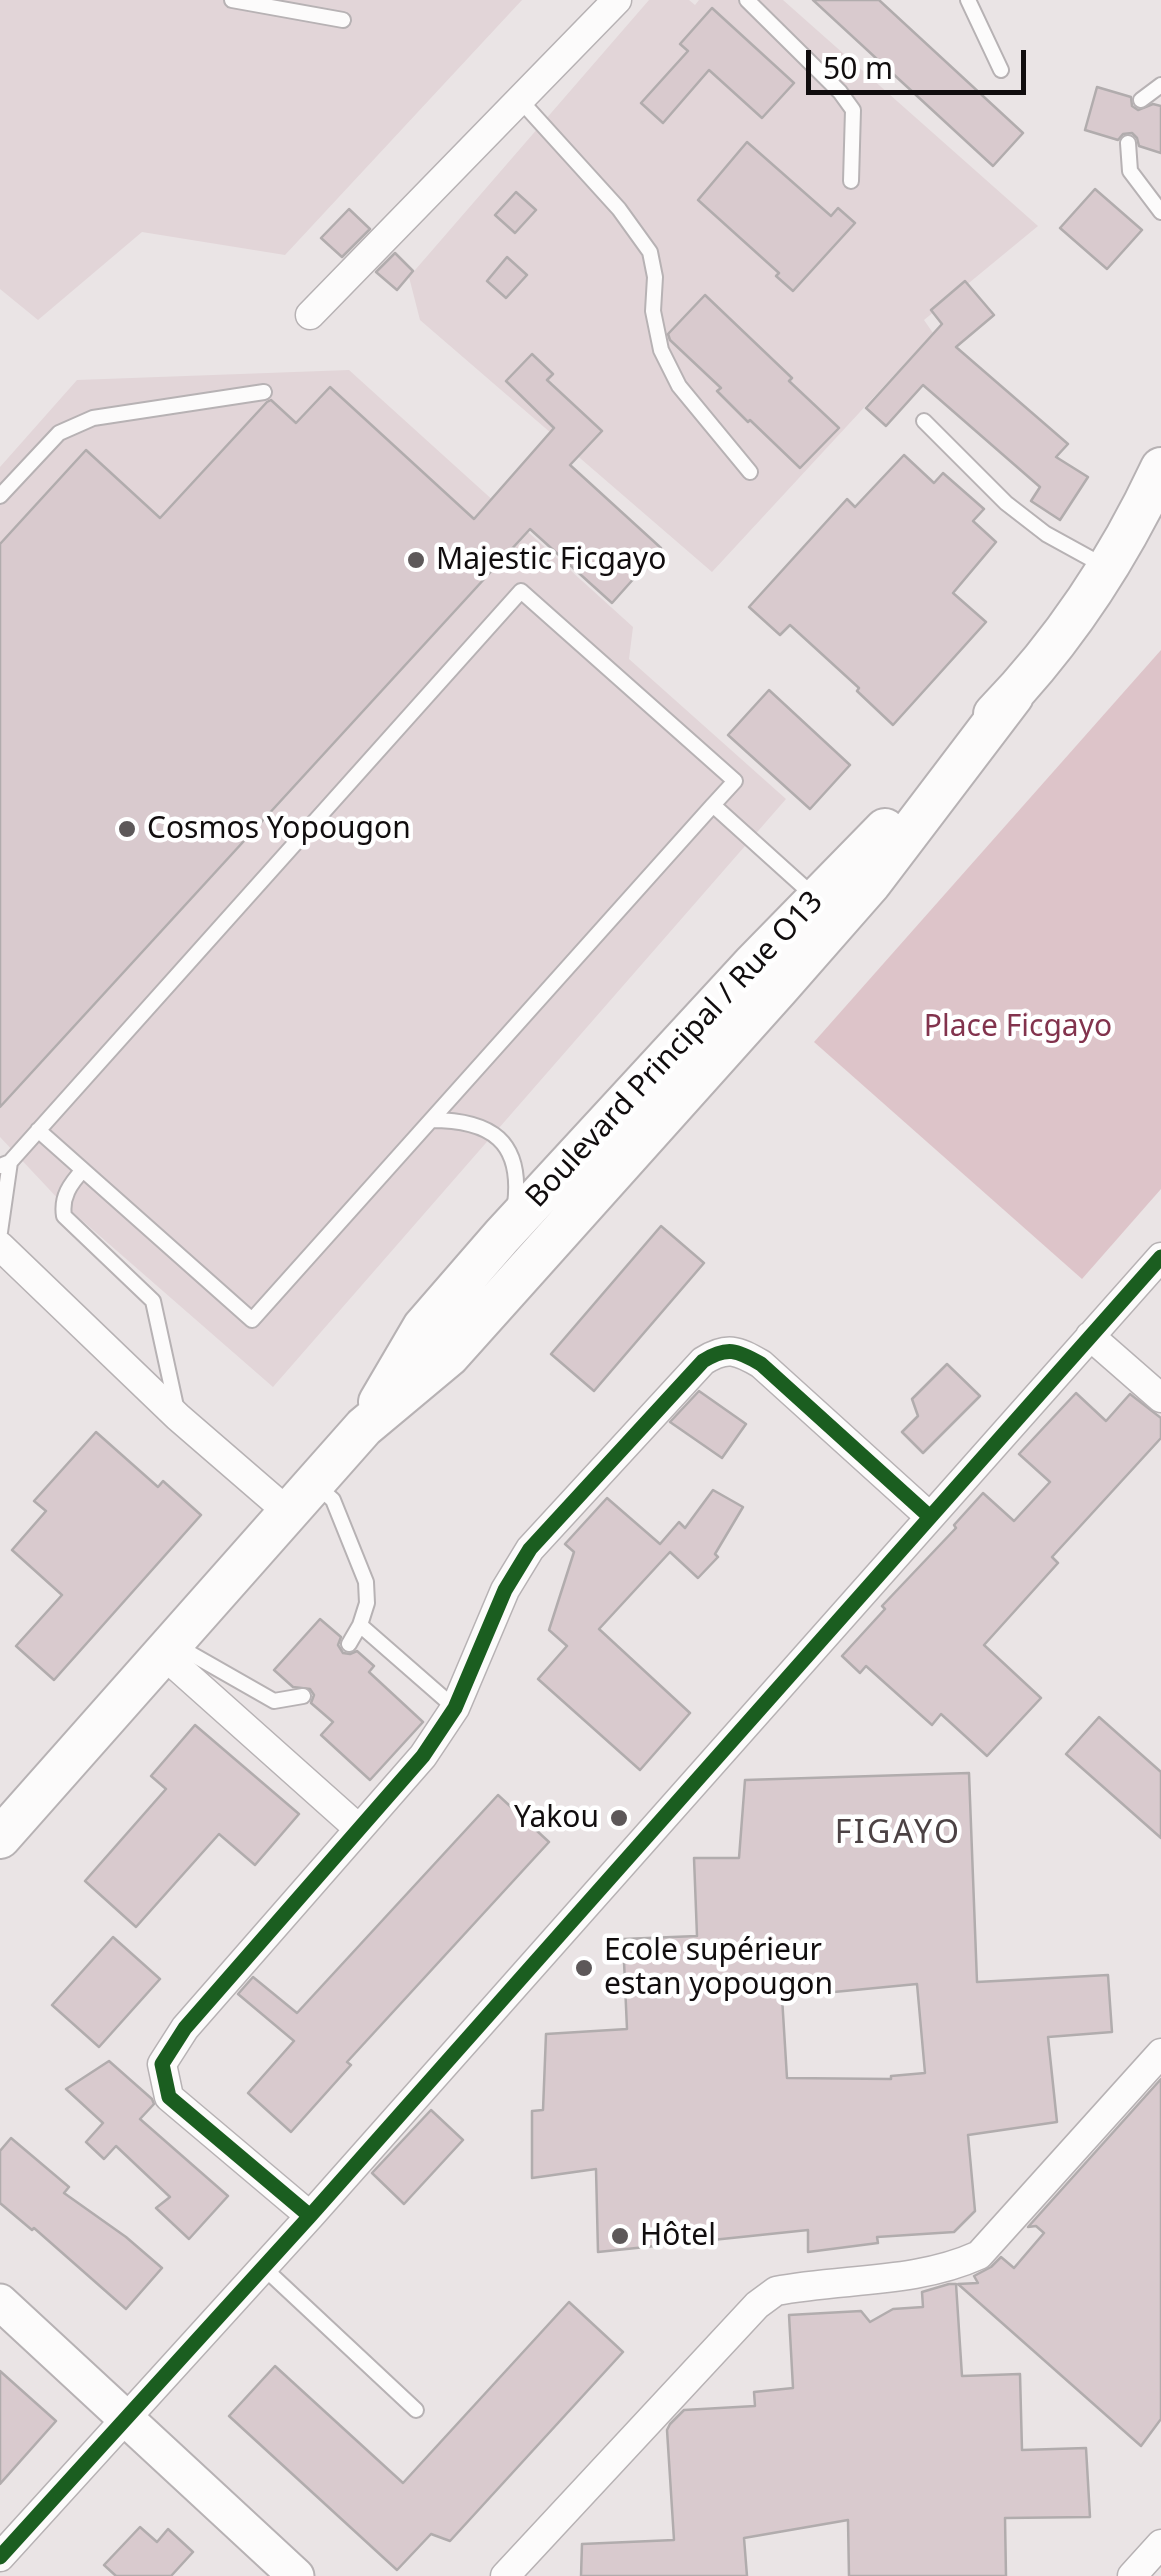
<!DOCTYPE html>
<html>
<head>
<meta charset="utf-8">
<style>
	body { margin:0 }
	#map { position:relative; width:1161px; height:2576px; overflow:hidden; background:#eae4e5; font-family:"Noto Sans",sans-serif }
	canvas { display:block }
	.scale { position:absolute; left:806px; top:50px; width:220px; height:45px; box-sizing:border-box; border:5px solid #110d0e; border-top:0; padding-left:12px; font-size:30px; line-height:35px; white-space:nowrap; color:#110d0e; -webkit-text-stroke:8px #fff; paint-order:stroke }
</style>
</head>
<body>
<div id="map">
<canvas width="1161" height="2576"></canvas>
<div class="scale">50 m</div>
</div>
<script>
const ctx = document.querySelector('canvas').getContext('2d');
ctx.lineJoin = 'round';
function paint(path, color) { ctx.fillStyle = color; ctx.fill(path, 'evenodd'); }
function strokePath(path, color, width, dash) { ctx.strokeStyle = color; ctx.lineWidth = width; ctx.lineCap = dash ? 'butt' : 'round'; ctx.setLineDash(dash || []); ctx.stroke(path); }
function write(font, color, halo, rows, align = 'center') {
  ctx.font = font + ' "Noto Sans",sans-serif'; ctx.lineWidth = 9; ctx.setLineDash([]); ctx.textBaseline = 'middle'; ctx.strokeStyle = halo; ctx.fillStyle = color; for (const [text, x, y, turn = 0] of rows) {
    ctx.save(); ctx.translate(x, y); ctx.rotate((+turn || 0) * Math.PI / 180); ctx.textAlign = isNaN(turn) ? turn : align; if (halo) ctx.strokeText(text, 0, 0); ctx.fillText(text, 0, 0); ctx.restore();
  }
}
paint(new Path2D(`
	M0,0h522l-237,255 -143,-23 -104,88 -38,-31z
	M649,0h40l6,5 4,-5h84l255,226 -114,94 9,13 -221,239 -292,-252 -11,-43z
	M349,370l284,257 -4,32 157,140 -513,588 -211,-184 -62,-66v-670l77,-87z`), '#e2d5d8');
paint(new Path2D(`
	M1161,650v539l-79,90 -268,-237z`), '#ddc4c9');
const building = new Path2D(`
	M813,0h66l144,133 -30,33z
	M712,8l82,75 -32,35 -53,-48 -46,53 -22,-20 47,-52 -8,-7z
	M1097,87l34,10 1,9 6,4 15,-6 8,2v47l-22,-7 -2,-8 -5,-5 -9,1 -5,6 -33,-10z
	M747,142l84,74 7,-8 17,15 -62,68 -17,-15 3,-3 -81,-73z
	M1095,189l47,41 -35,39 -47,-41z
	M516,192l20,18 -21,23 -20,-18z
	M349,209l21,20 -28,28 -21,-19z
	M395,253l18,18 -16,19 -21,-18z
	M507,257l20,18 -21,23 -19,-17z
	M965,281l29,34 -38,32 112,97 -12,13 32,20 -28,43 -29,-19 9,-14 -117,-102 -37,41 -20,-18 76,-84 -11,-14z
	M705,295l87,83 -3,3 50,47 -39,40 -50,-48 -2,2 -31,-31 4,-3 -51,-48 -2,-6z
	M532,354l21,20 -6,6 55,51 -32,34 91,83 -49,55 -82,-74 -530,578v-563l86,-94 74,68 107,-116 4,-2 25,23 34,-36 144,132 80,-91 -48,-47z
	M904,455l30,28 9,-10 41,36 -11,12 23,21 -43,51 33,29 -93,103 -36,-34 2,-3 -69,-63 -10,10 -31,-28 98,-108 8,8z
	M769,690l81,75 -40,44 -82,-74z
	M661,1226l43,37 -110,128 -43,-37z
	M947,1364l33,32 -57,57 -21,-21 16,-16 -6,-17z
	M699,1391l47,33 -24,34 -52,-36z
	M1076,1393l30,28 24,-27 31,24v20l-109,119 6,6 -74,82 57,53 -54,58 -46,-42 -9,11 -66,-59 -6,7 -18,-17 43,-47 -3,-3 74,-78 -2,-3 29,-32 31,28 36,-39 -31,-28z
	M96,1432l62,55 5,-6 38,34 -147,165 -38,-34 46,-51 -50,-45 34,-39 -12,-10z
	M713,1490l30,17 -28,47 3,3 -20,21 -28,-26 -71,77 91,84 -50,57 -102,-91 29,-33 -18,-16 25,-78 -9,-8 42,-46 53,46 19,-22 6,6z
	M320,1619l21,18 -3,8 5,8 7,1 7,-3 17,15 -5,6 54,50 -53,58 -49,-45 12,-13 -22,-19 3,-8 -4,-6 -17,-2 -19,-17z
	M1099,1717l62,55v66l-95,-84z
	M195,1725l104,89 -44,51 -36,-31 -83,93 -51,-46 81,-92 -15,-13z
	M969,1773l8,209 131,-7 4,57 -64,5 9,85 -89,13 7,76 -21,21 -77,5 1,6 -70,9v-22l-210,22 -2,-83 -64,9v-67l11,-1 3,-76 81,-5 -4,-90 74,-3 -3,-78h45l6,-78zM917,1984l8,89 -34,3v3l-104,-1 -5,-81z
	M498,1795l51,47 -202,220 4,3 -60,67 -43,-39 46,-52 -56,-47 15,-17 44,36z
	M113,1937l47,42 -61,68 -47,-42z
	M109,2061l43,38 2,5 -14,15 88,77 -39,43 -33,-31 14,-11 -54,-51 -12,13 -18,-17 17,-19 -37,-34z
	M1161,2079v340l-20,27 -183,-162 20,-1 -4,-7 17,-9 10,-10 13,11 30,-35 -8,-7 -8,1z
	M431,2110l32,30 -59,64 -32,-31z
	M11,2138l58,49 -5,6 62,44 36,31 -36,41 -92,-81 -2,2 -32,-27v-52z
	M949,2284h7l6,92 58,-2 2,76 64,-2 4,69 -85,1 1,58h-157l-1,-56 -104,18 3,38h-166l1,-32 92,-4 -7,-110 3,-6 14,-14 71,-4 -1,-14 39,-4 -4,-73 72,-4 9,11 23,-13 30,-2 -1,-15z
	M569,2302l54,50 -173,189 -19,-7 -34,36 -168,-154 46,-50 128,117z
	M0,2371l56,50 -56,63z
	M140,2527l17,15 11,-13 25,23 -22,24h-55l-12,-11z`);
paint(building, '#d9cace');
strokePath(building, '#b1acad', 2.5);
const service = new Path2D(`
	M232,0l111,20
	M747,0l93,92 13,18 -2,71
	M968,0l33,70
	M1141,100l20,-15
	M521,101l98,108 31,43 5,25 -2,34 8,39 18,36 71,86
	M1128,143l2,28 31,41
	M924,421l82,82 40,31 60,33
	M0,496l59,-63 34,-15 171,-26
	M431,1120c60,0 92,21 84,85
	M38,1130l214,190 461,-515
	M0,1166l10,-4 511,-571 214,190 -22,24 102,92
	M83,1170c-13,14 -22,27 -19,46l89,85 24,110
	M0,1232l10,-70
	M315,1484l18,16 33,82 1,21 -7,22 -11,19
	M360,1625l95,83
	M174,1644l100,57 29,-5
	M263,2267l153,143`);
const minor = new Path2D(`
	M310,315l307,-315
	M0,1246l178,171 111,96
	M1090,1336l71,62
	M164,1655l195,174
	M310,2216l-141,-119 -7,-33 23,-36 238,-272 32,-48 50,-118 25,-41 173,-188c24,-15 34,-11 58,3l169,153
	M0,2557l310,-341 851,-959
	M505,2576l252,-271 19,-14c67,-13 139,-7 203,-36l182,-202
	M1132,2576l29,-32`);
const tertiary = new Path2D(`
	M0,2302l296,274`);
const secondary = new Path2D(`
	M994,714c69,-71 125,-156 167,-246
	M379,1402l44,-75 79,-91 250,-271 133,-136
	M0,1838l364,-411 85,-71 330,-368 92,-105 142,-187`);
strokePath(service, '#b7b2b4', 18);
strokePath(minor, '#b7b2b4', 31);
strokePath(tertiary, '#b7b2b4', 39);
strokePath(secondary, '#b7b2b4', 44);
strokePath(service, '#fcfbfb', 14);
strokePath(minor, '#fcfbfb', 28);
strokePath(tertiary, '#fcfbfb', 35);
strokePath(secondary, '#fcfbfb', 40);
strokePath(new Path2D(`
	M310,2216l-141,-119 -7,-33 23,-36 238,-272 32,-48 50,-118 25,-41 173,-188c24,-15 34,-11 58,3l169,153
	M0,2557l310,-341 851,-959`), '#1b5e20', 15);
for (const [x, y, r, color] of [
	[416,560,10,"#5d5859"],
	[127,829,10,"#5d5859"],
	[619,1818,10,"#5d5859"],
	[584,1968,10,"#5d5859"],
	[620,2236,10,"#5d5859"]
]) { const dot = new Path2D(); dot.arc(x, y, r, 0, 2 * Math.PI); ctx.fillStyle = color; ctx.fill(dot); strokePath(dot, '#fff', 4); }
write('30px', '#110d0e', '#fff', [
	["Majestic Ficgayo",436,560],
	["Cosmos Yopougon",147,829],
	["Yakou",599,1818,"right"],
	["Ecole supérieur",604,1951],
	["estan yopougon",604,1985],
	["Hôtel",640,2236]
], 'left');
write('30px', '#82334d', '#fff', [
	["Place Ficgayo",1018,1027]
]);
write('30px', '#110d0e', '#fff', [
	["Boulevard Principal / Rue O13",675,1050,-47]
]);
ctx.letterSpacing = '2.5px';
write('32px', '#4c4244', '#fff', [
	["FIGAYO",898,1834]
]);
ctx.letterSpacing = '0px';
</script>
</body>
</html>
